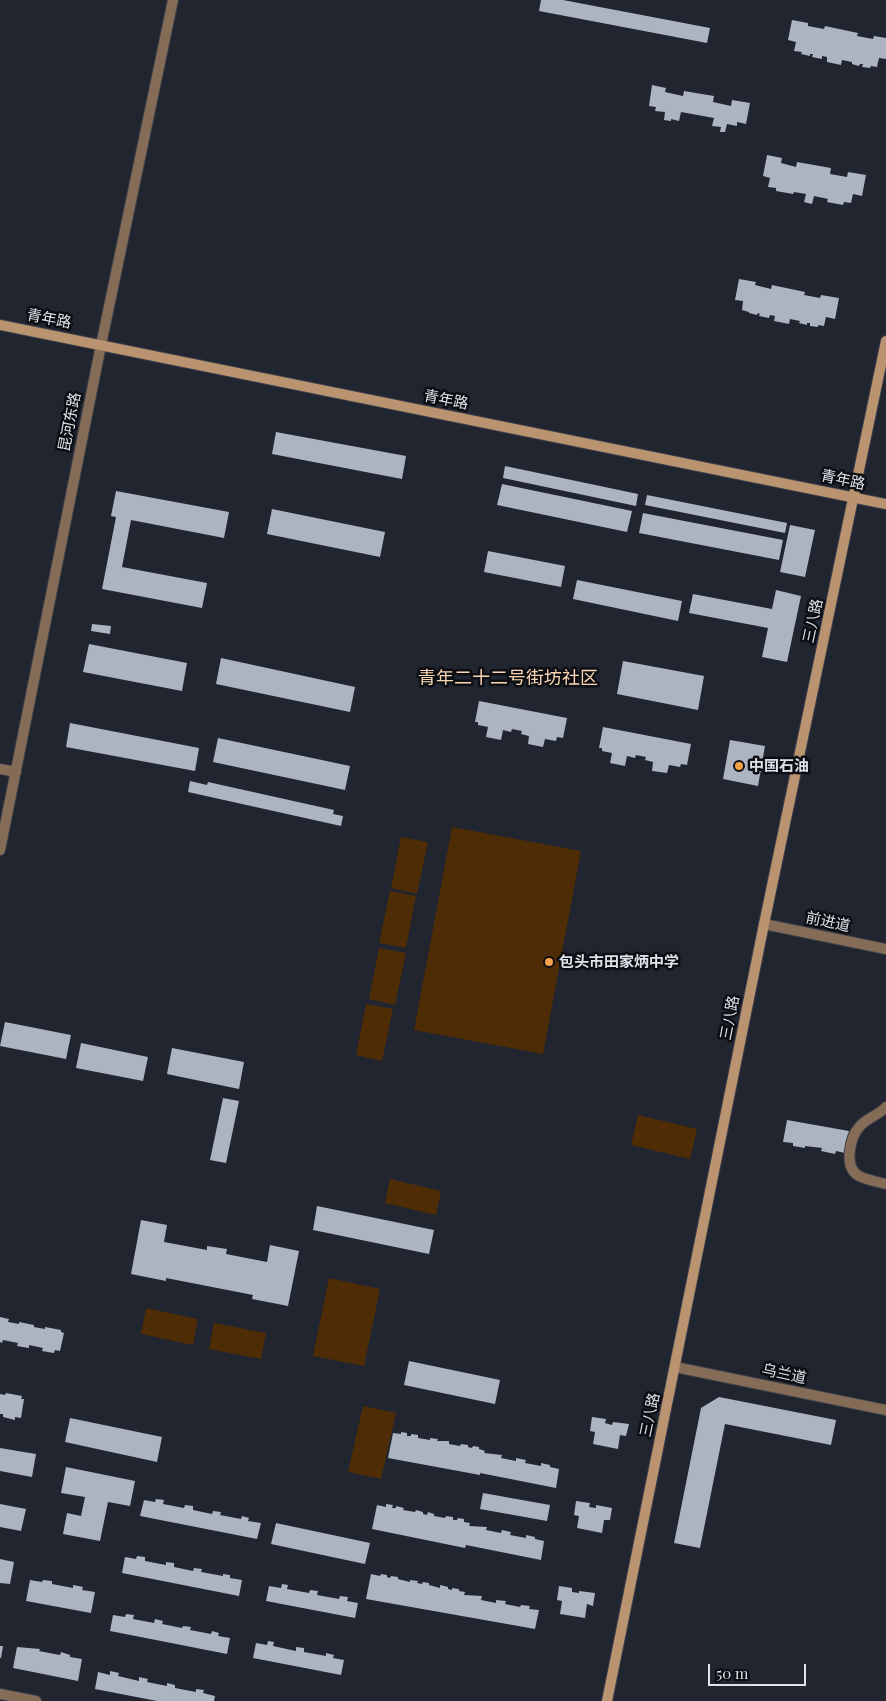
<!DOCTYPE html>
<html>
<head>
<meta charset="utf-8">
<style>
	body { margin:0 }
	#map { position:relative; width:886px; height:1701px; overflow:hidden; background:#202530; font-family:"Playfair Display",serif }
	canvas { display:block }
	.scale { position:absolute; left:708px; top:1664px; width:98px; height:22px; box-sizing:border-box; border:2px solid #dee2e9; border-top:0; padding-left:6px; font-size:15px; line-height:18px; white-space:nowrap; color:#dee2e9; -webkit-text-stroke:4px #0c0e13; paint-order:stroke }
</style>
</head>
<body>
<div id="map">
<canvas width="886" height="1701"></canvas>
<div class="scale">50 m</div>
</div>
<script>
const ctx = document.querySelector('canvas').getContext('2d');
ctx.lineJoin = 'round';
function paint(path, color) { ctx.fillStyle = color; ctx.fill(path, 'evenodd'); }
function strokePath(path, color, width, dash) { ctx.strokeStyle = color; ctx.lineWidth = width; ctx.lineCap = dash ? 'butt' : 'round'; ctx.setLineDash(dash || []); ctx.stroke(path); }
function write(font, color, halo, rows, align = 'center') {
  ctx.font = font + ' "Playfair Display","Noto Sans SC",serif'; ctx.lineWidth = 5; ctx.setLineDash([]); ctx.textBaseline = 'middle'; ctx.strokeStyle = halo; ctx.fillStyle = color; for (const [text, x, y, turn = 0] of rows) {
    ctx.save(); ctx.translate(x, y); ctx.rotate((+turn || 0) * Math.PI / 180); ctx.textAlign = isNaN(turn) ? turn : align; if (halo) ctx.strokeText(text, 0, 0); ctx.fillText(text, 0, 0); ctx.restore();
  }
}
paint(new Path2D(`
	M452,827l129,24 -38,203 -129,-24z
	M401,837l27,5 -11,52 -26,-6z
	M390,891l26,5 -10,52 -27,-5z
	M379,948l27,5 -11,52 -26,-6z
	M366,1004l27,5 -11,52 -26,-6z
	M638,1115l59,14 -7,30 -59,-14z
	M390,1179l51,12 -5,24 -51,-12z
	M329,1278l51,11 -16,77 -51,-10z
	M146,1308l52,11 -5,26 -52,-11z
	M214,1323l52,10 -5,26 -52,-10z
	M363,1406l33,7 -15,66 -33,-7z`), '#4e2d06');
paint(new Path2D(`
	M541,0h22l147,28 -3,15 -168,-32z
	M792,20l16,3v3l16,3 1,-3 33,7 -1,3 16,3 1,-3 12,2v21l-7,-1 -2,9 -6,-1 -1,2 -8,-1 1,-3h-3l-1,2 -7,-2v-2l-10,-2 -1,5 -14,-3v-5l-5,-1v3l-10,-2 1,-3h-3v2l-9,-2 1,-2 -8,-1 2,-9 -8,-2z
	M652,85l14,3 -1,4 18,4 1,-5 30,5 -1,6 18,4 1,-6 18,3 -4,21 -9,-2v4l-10,-2 -2,8h-5l1,-5 -9,-1 2,-8 -33,-6 -2,9 -8,-2v2l-7,-1 1,-8 -10,-1 1,-4 -7,-1z
	M767,155l15,3 -1,5 15,4 1,-5 34,6 -1,6 17,3 1,-5 18,3 -4,21 -9,-2 -2,9 -7,-1 -1,3 -16,-3 1,-3 -14,-3 -2,8 -8,-2 2,-8 -12,-2 -1,2 -17,-3v-3l-8,-1 2,-9 -7,-2z
	M739,279l17,3 -1,3 16,4 1,-4 33,7 -1,3 16,3 1,-3 18,3 -4,21 -9,-2 -2,9 -6,-1v2l-8,-1v-3h-3v2l-8,-2 1,-2 -10,-2 -1,5 -15,-3 1,-5 -5,-1 -1,3 -10,-2 1,-2 -2,-1 -1,2 -8,-2v-1l-7,-2 1,-9 -8,-1z
	M276,432l130,24 -4,23 -130,-25z
	M505,466l133,28 -2,12 -133,-28z
	M502,484l130,27 -5,21 -130,-27z
	M116,491l113,21 -5,26 -93,-18 -9,47 85,16 -5,25 -100,-19 14,-72 -5,-1z
	M647,495l140,28 -2,10 -140,-28z
	M272,509l113,23 -5,25 -113,-23z
	M643,513l140,27 -4,20 -140,-27z
	M790,525l25,5 -10,47 -25,-5z
	M488,551l77,15 -4,21 -77,-15z
	M577,580l105,21 -4,20 -105,-22z
	M776,590l25,6 -14,66 -25,-5 6,-29 -79,-15 4,-19 79,15z
	M92,624l19,2 -1,8 -19,-3z
	M89,644l98,19 -5,28 -99,-19z
	M221,658l134,29 -5,25 -134,-28z
	M623,661l81,15 -6,34 -81,-16z
	M479,701l88,17 -4,20 -6,-1 -1,4 -11,-2 -2,8 -15,-3 1,-8 -8,-2 1,-3 -10,-2 -1,3 -8,-2 -2,10 -15,-3 2,-10 -10,-2v-3h-3z
	M70,723l129,25 -4,23 -129,-24z
	M603,727l88,17 -4,21 -6,-1 -1,3 -11,-2 -2,8 -15,-2 1,-9 -8,-2 1,-3 -10,-2 -1,3 -8,-2 -2,10 -15,-3 2,-10 -10,-2v-3h-3z
	M218,738l132,28 -5,24 -132,-28z
	M730,740l35,6 -7,40 -35,-7z
	M190,781l17,4 1,-3 126,28 -1,4 10,2 -2,10 -153,-34z
	M5,1022l66,13 -5,24 -66,-13z
	M81,1043l67,14 -5,24 -67,-13z
	M172,1048l72,14 -5,27 -72,-15z
	M223,1098l16,3 -13,62 -16,-3z
	M787,1120l62,11 -4,22 -9,-2 -1,3 -14,-3 1,-3 -17,-2v2l-12,-2v-3l-10,-1z
	M317,1206l117,24 -5,24 -116,-24z
	M141,1220l26,5 -3,17 43,8v-4l20,3 -1,5 41,8 3,-17 29,6 -11,55 -36,-7 1,-4 -87,-17v3l-35,-7z
	M0,1317l9,2 -1,3 11,2v-2l15,3v2l11,2v-2l16,3v2l3,1 -4,18 -5,-1 -1,3 -12,-2 1,-3 -14,-3v3l-12,-2 1,-3 -15,-3 -1,3 -2,-1z
	M409,1361l91,19 -5,24 -91,-19z
	M6,1393l16,3 -1,3h3l-3,19 -6,-1v3l-12,-3v-3h-3v-20l5,1z
	M719,1397l117,23 -5,25 -106,-21 -25,124 -26,-5 27,-135z
	M592,1417l14,2 -1,4 7,2 1,-3 16,2 -3,12 -6,-1 -2,14 -25,-5 2,-12 -5,-1z
	M70,1418l92,19 -5,25 -92,-20z
	M401,1432l6,1v3h4v-2l7,1v3l12,2v-2l8,1 -1,2h12v3l11,2 1,-2 7,1v2l4,1 1,-2 6,1v2l6,2 -1,2 18,2 -1,3 15,3v-3l10,2 -1,3 16,3v-3l9,2v2l9,2 -3,19 -76,-15v2l-92,-17 5,-25 8,1z
	M0,1448l36,6 -4,23 -32,-6z
	M66,1467l69,14 -5,25 -22,-4 -8,39 -37,-7 4,-21 14,3 4,-19 -24,-4z
	M483,1493l67,12 -3,16 -67,-12z
	M156,1499l8,1 -1,4 21,4 1,-3 8,1v4l19,4 1,-3 8,1 -1,3 21,4 1,-3 7,2 -1,3 13,2 -4,16 -117,-23 4,-16 11,2z
	M576,1501l14,2 -1,4 7,1v-3l16,3 -2,12h-6l-2,13 -25,-5 2,-12 -5,-1z
	M0,1504l26,5 -5,22 -21,-4z
	M386,1504l7,1 -1,3h4v-2l8,2 -1,2 12,2 1,-2 7,2v2l4,1 1,-3 6,2v2l11,2 1,-2 7,1v3h4l1,-2 6,1v3l6,1 -1,3 18,1 -1,3 15,3 1,-3 9,2 -1,3 16,3v-3l9,2v2l9,2 -3,19 -75,-15 -1,3 -93,-19 5,-24 9,2z
	M276,1523l94,20 -5,21 -94,-20z
	M137,1556l8,1v4l21,4v-3l8,1v4l19,4 1,-3 8,1 -1,3 22,4v-2l7,1v3l12,2 -3,16 -117,-23 3,-16 11,2z
	M0,1559l14,3 -4,22 -10,-1z
	M371,1574l9,2 1,-2 6,1v2l3,1 1,-2 7,1v2l12,3v-2l8,1 -1,2 5,1 1,-2 6,1v2l11,3v-3l8,2v2l4,1v-2l7,1v2l6,1 -1,3 18,1 -1,4 15,3v-3l10,1 -1,3 15,3 1,-2 9,1 -1,3 10,1 -4,19 -169,-30z
	M30,1580l12,2 1,-2 9,1v3l21,4v-3l10,2 -1,3 13,2 -4,21 -65,-12z
	M282,1584l6,1 -1,4 22,4 1,-3 8,1 -1,4 22,4 1,-3 8,1 -1,4 11,2 -3,15 -89,-17 3,-15 12,2z
	M559,1586l13,2v4l7,1v-2l16,2 -2,13 -6,-2 -2,14 -25,-4 2,-13 -5,-1z
	M126,1614l8,1 -1,4 21,4 1,-4 8,2 -1,3 20,4 1,-2 8,1 -1,3 21,4 1,-3 7,2 -1,3 12,2 -3,16 -117,-23 3,-16 12,2z
	M268,1641l6,1 -1,4 23,5v-4l8,1v4l22,4v-3l8,2 -1,3 11,2 -3,15 -88,-17 3,-15 11,2z
	M0,1646h3l-2,12h-1z
	M17,1647l23,2 -1,2 21,4 1,-3 9,3v2l12,2 -4,22 -65,-13z
	M110,1671l9,2 -1,3 21,5v-4l9,2 -1,3 20,4v-3l8,2v3l21,4v-3l8,1 -1,3 12,3 -1,5h-57l-62,-12 3,-17 12,3z`), '#acb3c1');
const minor = new Path2D(`
	M0,769l16,3
	M886,1107c-7,8 -19,11 -26,19 -10,11 -17,41 -1,50 8,4 19,6 27,8`);
const tertiary = new Path2D(`
	M0,850l101,-505 72,-345
	M764,924l122,25
	M675,1367l211,43
	M0,1694l36,7`);
const secondary = new Path2D(`
	M0,325l886,179
	M607,1701l157,-777 122,-583`);
strokePath(minor, '#3b3f4a', 12);
strokePath(tertiary, '#3b3f4a', 12);
strokePath(secondary, '#3b3f4a', 12);
strokePath(minor, '#846c56', 10);
strokePath(tertiary, '#846c56', 10);
strokePath(secondary, '#ba9370', 10);
for (const [x, y, r, color] of [
	[739,766,5,"#f7a248"],
	[549,962,5,"#f7a248"]
]) { const dot = new Path2D(); dot.arc(x, y, r, 0, 2 * Math.PI); ctx.fillStyle = color; ctx.fill(dot); strokePath(dot, '#0c0e13', 2); }
write('15px', '#dee2e9', '#0c0e13', [
	["青年路",49,319,11],
	["青年路",446,400,11],
	["昆河东路",70,422,-79],
	["青年路",843,480,12],
	["三八路",813,621,-78],
	["前进道",828,922,12],
	["三八路",730,1018,-79],
	["乌兰道",784,1374,12],
	["三八路",650,1415,-78]
]);
write('bold 15px', '#dee2e9', '#0c0e13', [
	["中国石油",749,766],
	["包头市田家炳中学",559,962]
], 'left');
write('18px', '#f9d5b4', '#0c0e13', [
	["青年二十二号街坊社区",508,678]
]);
</script>
</body>
</html>
